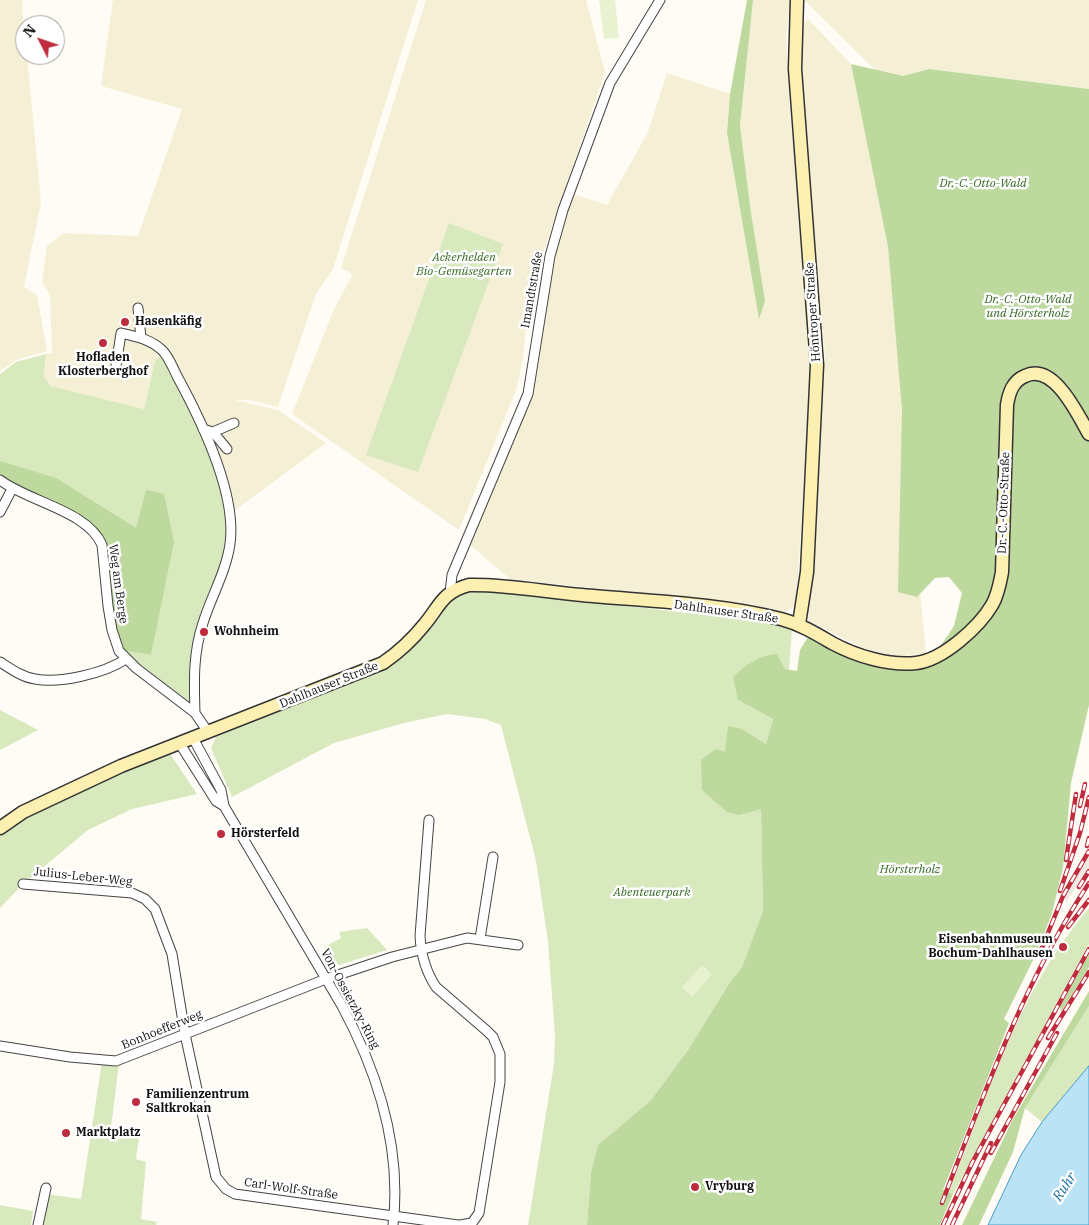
<!DOCTYPE html>
<html>
<head>
<meta charset="utf-8">
<style>
	body { margin:0 }
	#map { position:relative; width:1089px; height:1225px; overflow:hidden; background:#fffcf5; font-family:"IBM Plex Serif",serif }
	canvas { display:block }
	.north { position:absolute; left:15px; top:15px; width:50px; height:50px; box-sizing:border-box; background:#fff; border:1px solid #a0a0a0; border-radius:50%; rotate:311deg; font-size:14px; font-weight:700; line-height:20px; text-align:center; color:#111 }
	.north::after { content:''; display:block; margin:auto; width:18px; height:22px; background:#be2c3d; clip-path:polygon(50% 0,100% 100%,50% 72%,0 100%) }
</style>
</head>
<body>
<div id="map">
<canvas width="1089" height="1225"></canvas>
<div class="north">N</div>
</div>
<script>
const ctx = document.querySelector('canvas').getContext('2d');
ctx.lineJoin = 'round';
function paint(path, color) { ctx.fillStyle = color; ctx.fill(path, 'evenodd'); }
function strokePath(path, color, width, dash) { ctx.strokeStyle = color; ctx.lineWidth = width; ctx.lineCap = dash ? 'butt' : 'round'; ctx.setLineDash(dash || []); ctx.stroke(path); }
function write(font, color, halo, rows, align = 'center') {
  ctx.font = font + ' "IBM Plex Serif",serif'; ctx.lineWidth = 5; ctx.setLineDash([]); ctx.textBaseline = 'middle'; ctx.strokeStyle = halo; ctx.fillStyle = color; for (const [text, x, y, turn = 0] of rows) {
    ctx.save(); ctx.translate(x, y); ctx.rotate((+turn || 0) * Math.PI / 180); ctx.textAlign = isNaN(turn) ? turn : align; if (halo) ctx.strokeText(text, 0, 0); ctx.fillText(text, 0, 0); ctx.restore();
  }
}
paint(new Path2D(`
	M0,0h22l3,55h2l14,148 -17,84 13,8 10,56 -31,9 -16,11z
	M113,0h305l-85,269 -17,25 -38,113 -28,-7h-15l43,10 48,33 -96,71 -75,-153 -11,48 -89,-21 -6,-2 -5,-10 2,-22 6,-1 -2,-58 -8,-12 5,-37 16,-13 75,3 44,-127 -81,-23z
	M426,0h160l19,72 -75,220 -7,65 -6,31 -58,142 -167,-116 42,-105 19,-35 -12,-6z
	M753,0h38l-5,34 4,80 16,158 6,86 -16,248 -12,6 -47,-8 -227,-25 -41,-35 59,-145 28,-151 17,-54 34,11 41,-73 19,-59 63,21 -3,39 32,185 -8,-105 -11,-87z
	M804,0h285v89l-160,-20 -26,7 -22,-4 -6,-2z
	M808,19l43,45 37,183 38,407 -37,3 -28,-10 -53,-26 17,-266 -20,-186 -5,-94 2,-51z`), '#f5f0d5');
paint(new Path2D(`
	M449,223l54,21 -85,228 -52,-17z
	M46,354l-2,22 6,10 94,23 11,-48 8,-7 51,105 12,43 3,41 -27,78 -8,90 -73,-61 30,5 5,-27 -10,-137 -9,38 -137,-68v-87l16,-12z
	M478,589l297,34 17,6 -3,41 -4,-1 -8,-15 -39,46 35,19 -7,25 -24,-15 -40,61c28,21 22,30 59,18l2,103 -21,56 -12,15 -42,68 -37,50 -53,45 -7,27 -4,53h-59l26,-161 1,-28 -7,-94 -12,-81 -35,-136 -16,-6 -38,-5 -43,9 -70,20 -102,54 -21,-49 5,-11 173,-71 31,-26 18,-25 17,-19z
	M0,710l38,20 -38,20z
	M169,752l28,42 -65,15 -44,21 -65,54 -23,24v-74c48,-38 113,-58 169,-82z
	M1089,908v36l-136,250 -4,-2c39,-97 70,-203 140,-284z
	M367,928l20,22 -48,15 -6,-3 -9,-15 17,-9 -2,-6z
	M1089,1006v60l-47,56 -17,-14z
	M102,1061l17,3 -8,63 29,4 -4,28 10,3 -5,57 16,3 -1,3h-115l5,-31 35,5z
	M0,1205l33,6 -2,14h-31z`), '#d8e9be');
paint(new Path2D(`
	M747,0h6l-13,126 11,87 14,88 -6,18 -32,-186 3,-39z
	M851,64l52,12 26,-7 160,20v616l-18,78 -8,85 -11,45 -14,37 -34,69 5,4 -66,167 10,4 -13,31h-353l4,-53 7,-27 53,-45 37,-50 42,-68 12,-15 21,-56 -2,-102 -22,6 -12,-3 -25,-22 -1,-30 15,-11 9,3 3,-26 14,3 24,15 7,-25 -35,-19 -5,-23c13,-12 26,-22 44,-23l8,15 12,2 3,-21 8,-13 53,26 28,4 37,1 28,-42 8,-33 -13,-16 -14,1 -18,19 -19,-5 4,-183 -14,-162z
	M0,461l56,17 80,50 10,-38 18,4 10,48 -23,113 -30,-5 -8,-20 -14,-95 -99,-57z
	M1089,954v13l-28,45 -1,-5z
	M1089,991v15l-64,102 -12,44 -34,73h-17l51,-106z`), '#bdd99e');
paint(new Path2D(`
	M599,0h16l4,38 -15,1z
	M702,965l10,9 -20,23 -10,-10z`), '#e8f1d0');
paint(new Path2D(`
	M1089,855v13l-22,33 -3,-2z`), '#f0ebe2');
const water = new Path2D(`
	M1089,1066v159h-101l33,-70 21,-33z`);
paint(water, '#bbe3f5');
strokePath(water, '#449ec9', 1);
const street = new Path2D(`
	M138,308l3,30
	M116,366l5,-33c16,4 29,6 41,17 7,7 11,18 15,26 24,44 60,118 53,168 -4,28 -19,53 -27,79 -10,30 -9,58 -8,90
	M203,429l10,3 14,17
	M213,432l21,-9
	M0,480c29,22 88,31 102,65l6,61 4,24 7,21 17,17 59,45 13,19
	M0,512l12,-23
	M450,593l2,-18 76,-181 22,-138 13,-46 47,-127 50,-83
	M0,662c11,7 22,15 35,17 25,5 70,-6 91,-20
	M193,738l28,52 3,16
	M180,744l36,57 8,5 118,200c36,67 60,142 51,219
	M429,820l-9,116c1,18 6,36 16,51l51,44 6,6 7,17v28l-21,131 -7,10 -12,2
	M23,884l109,9 13,6 10,10 17,45 13,80 31,143 10,12 9,5 223,31
	M480,939l13,-82
	M0,1046l70,11 46,4 210,-82 66,-22 75,-19 51,7
	M38,1225l8,-37`);
const secondary = new Path2D(`
	M797,0l-2,69 22,296 -10,207 -8,52
	M0,828l23,-16 98,-46 262,-103c16,-11 29,-23 41,-38 16,-19 18,-33 45,-40 38,-1 76,7 113,10 64,6 137,8 199,24 19,5 34,14 51,24 24,13 57,23 84,20 27,-3 63,-36 76,-58 6,-10 8,-22 10,-33l5,-167c2,-13 6,-24 18,-29 29,-14 53,39 64,58`);
strokePath(street, '#444', 11);
strokePath(secondary, '#333', 15);
strokePath(street, '#fff', 9);
strokePath(secondary, '#fcefb2', 12);
const rail = new Path2D(`
	M1080,806l5,-22
	M1087,846l2,-8
	M1066,860l10,-66
	M1079,887l10,-16
	M1060,891l20,-58 9,-36
	M1068,927l21,-27
	M1039,955l24,-59 26,-45
	M1048,1038l41,-66
	M991,1153l66,-120
	M942,1203c42,-110 82,-221 147,-320
	M943,1225l29,-62 117,-214
	M952,1225l39,-82`);
strokePath(rail, '#be2c3d', 4.5);
strokePath(rail, '#fff', 2.5, [8]);
for (const [x, y, r, color] of [
	[125,322,5,"#be2c3d"],
	[103,343,5,"#be2c3d"],
	[204,632,5,"#be2c3d"],
	[221,834,5,"#be2c3d"],
	[1063,947,5,"#be2c3d"],
	[136,1102,5,"#be2c3d"],
	[66,1133,5,"#be2c3d"],
	[695,1187,5,"#be2c3d"]
]) { const dot = new Path2D(); dot.arc(x, y, r, 0, 2 * Math.PI); ctx.fillStyle = color; ctx.fill(dot); strokePath(dot, '#fff', 2); }
write('italic 12px', '#356822', '#fff', [
	["Dr.-C.-Otto-Wald",983,184],
	["Ackerhelden",464,258],
	["Bio-Gemüsegarten",464,272],
	["Dr.-C.-Otto-Wald",1028,300],
	["und Hörsterholz",1028,314],
	["Hörsterholz",910,870],
	["Abenteuerpark",652,893]
]);
write('12px', '#111', '#fff', [
	["Imandtstraße",532,290,-80],
	["Höntroper Straße",813,312,-94],
	["Dr.-C.-Otto-Straße",1004,503,-88],
	["Weg am Berge",118,584,82],
	["Dahlhauser Straße",726,612,8],
	["Dahlhauser Straße",329,685,-22],
	["Julius-Leber-Weg",83,877,6],
	["Von-Ossietzky-Ring",350,999,62],
	["Bonhoefferweg",162,1030,-22],
	["Carl-Wolf-Straße",291,1189,8]
]);
write('bold 12px', '#111', '#fff', [
	["Hasenkäfig",135,322],
	["Hofladen",103,358,"center"],
	["Klosterberghof",103,372,"center"],
	["Wohnheim",214,632],
	["Hörsterfeld",231,834],
	["Eisenbahnmuseum",1053,940,"right"],
	["Bochum-Dahlhausen",1053,954,"right"],
	["Familienzentrum",146,1095],
	["Saltkrokan",146,1109],
	["Marktplatz",76,1133],
	["Vryburg",705,1187]
], 'left');
write('italic 14px', '#1c70a0', '#fff', [
	["Ruhr",1065,1187,-57]
]);
</script>
</body>
</html>
